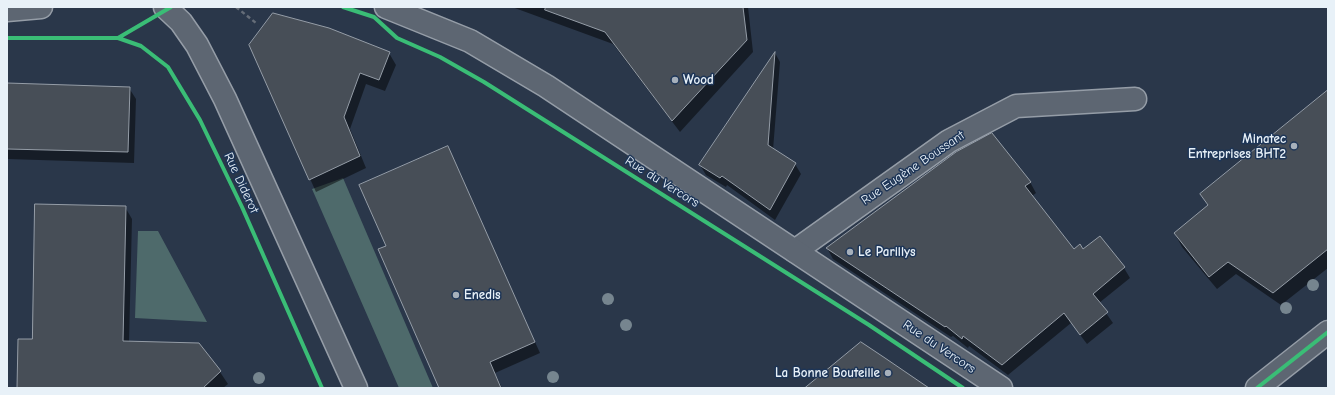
<!DOCTYPE html>
<html>
<head>
<meta charset="utf-8">
<style>
	body { margin:0 }
	#map { position:relative; width:1335px; height:395px; overflow:hidden; background:#2a374a; font-family:"Comic Neue",sans-serif }
	canvas { display:block }
	.frame { position:absolute; inset:0; border:8px solid #e8f1f8; pointer-events:none }
</style>
</head>
<body>
<div id="map">
<canvas width="1335" height="395"></canvas>
<div class="frame"></div>
</div>
<script>
const ctx = document.querySelector('canvas').getContext('2d');
ctx.lineJoin = 'round';
function paint(path, color) { ctx.fillStyle = color; ctx.fill(path, 'evenodd'); }
function strokePath(path, color, width, dash) { ctx.strokeStyle = color; ctx.lineWidth = width; ctx.lineCap = dash ? 'butt' : 'round'; ctx.setLineDash(dash || []); ctx.stroke(path); }
function write(font, color, halo, rows, align = 'center') {
  ctx.font = font + ' "Comic Neue",sans-serif'; ctx.lineWidth = 3; ctx.setLineDash([]); ctx.textBaseline = 'middle'; ctx.strokeStyle = halo; ctx.fillStyle = color; for (const [text, x, y, turn = 0] of rows) {
    ctx.save(); ctx.translate(x, y); ctx.rotate((+turn || 0) * Math.PI / 180); ctx.textAlign = isNaN(turn) ? turn : align; if (halo) ctx.strokeText(text, 0, 0); ctx.fillText(text, 0, 0); ctx.restore();
  }
}
paint(new Path2D(`
	M343,178l90,210h-34l-87,-199z
	M138,231h20l49,91 -72,-4z`), '#4e6a6b');
paint(new Path2D(`
	M512,7h236l5,45 -73,80 -67,-88z
	M250,45l139,8 7,12 -11,26 -19,-7 -16,45 16,39 -50,24z
	M775,53l5,9 -7,88 22,14 6,10 -26,46 -48,-35 -1,2 -20,-12 -6,-10z
	M7,84l122,4 7,11 -2,64 -127,-4z
	M1328,99v169l-47,37 -45,-31 -19,15 -35,-42 -7,-13 33,-28 -6,-12z
	M447,147l93,206 -45,20 7,15h-61l-54,-142z
	M1030,182l6,11 -4,3 41,55 10,-1 41,18 6,10 -31,25 14,20 -26,21 -16,-21 -63,52 -39,-29 -1,2 -15,-12 -2,1 -118,-78 -6,-11z
	M125,207l7,12 -3,124 70,1 21,28 8,12 -5,4h-205l15,-48z`), '#0007');
const building = new Path2D(`
	M546,7h197l4,33 -75,81 -67,-89 -60,-22z
	M273,13l56,15 61,24 -11,28 -19,-7 -16,44 16,39 -51,24 -60,-135z
	M775,52l-7,93 28,18 -26,47 -48,-34 -2,2 -21,-13z
	M7,83l123,4 -2,65 -121,-3z
	M1328,90v159l-55,44 -45,-31 -19,15 -35,-44 34,-28 -8,-11z
	M992,133l39,49 -6,4 49,63 6,-5 3,5 17,-13 25,31 -32,27 15,18 -28,23 -16,-22 -62,52 -39,-29 -1,3 -16,-13 -1,1 -119,-79 130,-96z
	M448,146l87,196 -45,20 11,26h-62l-61,-139 8,-3 -27,-61z
	M35,204l91,2 -3,135 76,2 22,28 -18,17h-186l1,-49h14z
	M861,342l24,16 44,30h-124z`);
paint(building, '#474e57');
strokePath(building, '#959da7', 1);
const street = new Path2D(`
	M795,251l154,-110 67,-35 119,-7`);
const secondary = new Path2D(`
	M165,7l16,15 16,23 28,54 131,289
	M386,7l84,34 76,45 455,302
	M7,10l34,-3
	M1257,388l71,-56`);
strokePath(street, '#959da7', 25);
strokePath(secondary, '#959da7', 25);
strokePath(new Path2D(`
	M236,7l20,16`), '#656d78', 2.5, [4, 3]);
strokePath(street, '#5d6672', 22);
strokePath(secondary, '#5d6672', 22);
strokePath(new Path2D(`
	M343,7l31,10 23,21 43,19 44,25 385,243 94,63
	M7,38h111l53,-31
	M118,38l23,8 27,21 32,53 42,87 80,181
	M1257,388l71,-56`), '#3abd76', 4);
ctx.fillStyle = '#76858f';
for (const [x, y] of [
	[1313,285],
	[608,299],
	[1286,308],
	[626,325],
	[553,377],
	[259,378]
]) { ctx.beginPath(); ctx.arc(x, y, 6, 0, 2 * Math.PI); ctx.fill(); }
for (const [x, y, r, color] of [
	[675,80,4,"#a6b0bb"],
	[1294,146,4,"#a6b0bb"],
	[850,252,4,"#a6b0bb"],
	[456,295,4,"#a6b0bb"],
	[888,373,4,"#a6b0bb"]
]) { const dot = new Path2D(); dot.arc(x, y, r, 0, 2 * Math.PI); ctx.fillStyle = color; ctx.fill(dot); strokePath(dot, '#1d3557', 1.5); }
write('bold 13px', '#e8f1f8', '#1d3557', [
	["Wood",683,80],
	["Minatec",1286,139,"right"],
	["Entreprises BHT2",1286,154,"right"],
	["Le Parillys",858,252],
	["Enedis",464,295],
	["La Bonne Bouteille",880,373,"right"]
], 'left');
write('13px', '#e8f1f8', '#1d3557', [
	["Rue Eugène Boussant",913,168,-34],
	["Rue du Vercors",662,182,32],
	["Rue Diderot",241,183,65],
	["Rue du Vercors",939,347,34]
]);
</script>
</body>
</html>
